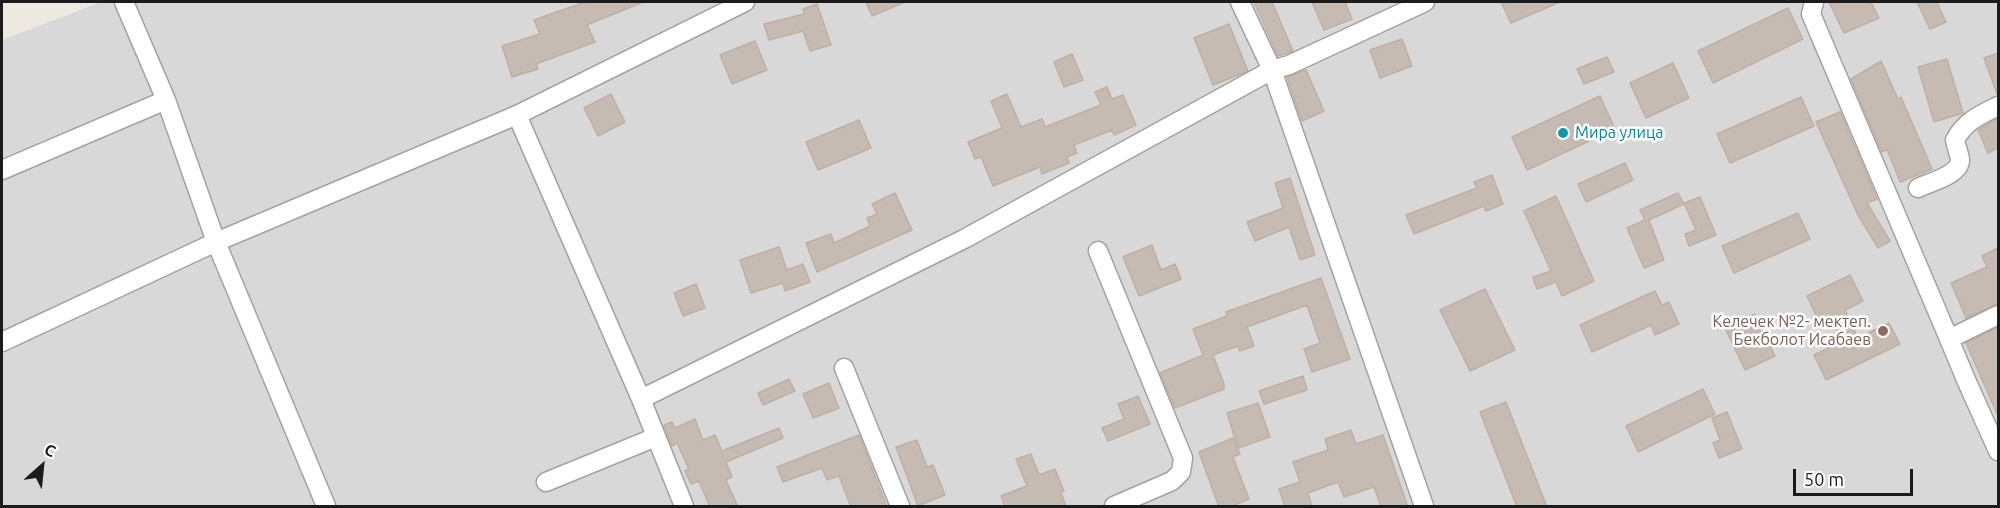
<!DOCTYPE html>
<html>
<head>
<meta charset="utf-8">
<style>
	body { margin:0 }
	#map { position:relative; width:2000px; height:508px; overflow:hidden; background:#eee9e0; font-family:Ubuntu,sans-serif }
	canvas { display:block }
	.frame { position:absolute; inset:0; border:3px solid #1b1b1b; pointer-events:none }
	.north { position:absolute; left:12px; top:436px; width:60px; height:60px; -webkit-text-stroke:4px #fff; paint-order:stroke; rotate:27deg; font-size:16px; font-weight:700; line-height:24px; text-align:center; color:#1b1b1b }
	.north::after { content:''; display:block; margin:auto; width:21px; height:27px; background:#1b1b1b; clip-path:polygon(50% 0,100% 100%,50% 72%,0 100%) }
	.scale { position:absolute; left:1793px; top:469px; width:120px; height:27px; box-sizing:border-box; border:3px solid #1b1b1b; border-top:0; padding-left:8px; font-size:18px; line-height:21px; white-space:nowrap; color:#1b1b1b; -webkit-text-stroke:4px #fff; paint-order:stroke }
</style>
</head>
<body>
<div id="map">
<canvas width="2000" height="508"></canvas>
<div class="frame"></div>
<div class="north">С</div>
<div class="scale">50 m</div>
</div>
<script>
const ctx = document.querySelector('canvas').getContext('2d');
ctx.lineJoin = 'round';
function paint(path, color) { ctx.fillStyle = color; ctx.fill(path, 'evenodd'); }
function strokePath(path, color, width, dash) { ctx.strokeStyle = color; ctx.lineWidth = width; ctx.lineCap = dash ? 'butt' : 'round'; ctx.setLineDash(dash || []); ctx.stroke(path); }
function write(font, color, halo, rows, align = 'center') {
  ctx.font = font + ' Ubuntu,sans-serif'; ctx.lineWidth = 5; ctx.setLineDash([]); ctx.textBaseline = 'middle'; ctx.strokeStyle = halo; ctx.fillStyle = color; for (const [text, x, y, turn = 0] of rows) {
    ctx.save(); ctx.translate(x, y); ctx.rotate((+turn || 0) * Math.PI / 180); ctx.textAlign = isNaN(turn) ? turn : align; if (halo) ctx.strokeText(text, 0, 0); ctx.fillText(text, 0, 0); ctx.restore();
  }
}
paint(new Path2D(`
	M101,2h1897v504h-1996v-466z`), '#d9d8d8');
const building = new Path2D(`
	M585,2h58l-56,23 8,17 -59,22 2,5 -26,8 -10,-31 38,-12 -6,-14z
	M866,2h39l-33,14z
	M1254,2h18l21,49 -15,5z
	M1312,2h33l7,17 -28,11z
	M1501,2h59l-49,21z
	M1829,2h42l8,16 -35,15z
	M1917,2h20l9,20 -16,7z
	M817,4l14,41 -21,6 -7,-20 -34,9 -5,-16 40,-10 -1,-5z
	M1788,8l15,31 -90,44 -15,-32z
	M1229,24l19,47 -35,14 -19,-47z
	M1402,39l10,27 -32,12 -10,-28z
	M755,41l12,29 -35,14 -12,-29z
	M1998,53v41h-1l-13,-36z
	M1072,54l11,26 -19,7 -10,-25z
	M1607,57l7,15 -30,12 -7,-15z
	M1947,59l16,54 -29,9 -16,-55z
	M1881,61l17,38 3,-2 31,72 -32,13 -13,-33 -5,3 -31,-73z
	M1673,63l16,35 -43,20 -16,-35z
	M1306,70l18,41 -22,10 -15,-44z
	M1107,87l5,12 11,-4 13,30 -22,10 -2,-5 -38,15 3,8 -10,4 2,6 -27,11 -2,-7 -47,19 -12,-29 -6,2 -7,-17 34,-14 -11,-27 16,-7 14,33 21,-8 3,8 56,-22 -6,-13z
	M611,94l14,28 -27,14 -14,-28z
	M1600,96l15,33 -88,41 -15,-33z
	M1801,97l13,29 -84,37 -13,-29z
	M1840,112l37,87 -10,4 23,38 -12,7 -20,-33 -42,-93z
	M1998,118v30l-10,5 -10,-23z
	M859,120l12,28 -53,22 -12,-28z
	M1625,163l8,17 -47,22 -8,-18z
	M1492,175l11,29 -17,7 -2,-5 -70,28 -8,-19 71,-27 -3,-6z
	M1290,178l25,77 -15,5 -11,-33 -34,14 -8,-19 36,-14 -8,-25z
	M895,193l17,37 -95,42 -11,-29 25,-9 3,9 36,-17 -3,-8 10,-4 -5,-10z
	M1678,193l6,11 -35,16 15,40 -20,8 -17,-40 18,-8 -5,-10z
	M1556,196l38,85 -32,15 -6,-14 -19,7 -4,-12 18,-6 -27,-60z
	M1700,197l16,38 -27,11 -4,-12 11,-4 -12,-27z
	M1798,213l12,26 -76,34 -12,-27z
	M1152,245l9,25 14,-6 6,15 -42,17 -16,-39z
	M779,247l8,23 16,-6 7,18 -25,9 -2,-8 -32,10 -11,-33z
	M1998,248v56l-32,14 -15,-35 36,-16 -5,-11z
	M1850,275l13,26 -18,9 13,28 31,-15 11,21 -74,36 -12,-25 28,-14 -11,-22 -11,5 -13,-28z
	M1321,278l29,81 -38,13 -8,-23 16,-6 -13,-38 -60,22 7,19 -14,5 -2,-5 -25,9 11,29v5l-49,19 -15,-35 43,-18 -10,-26 34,-13 -1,-4z
	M696,284l9,24 -22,8 -9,-23z
	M1485,289l30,61 -45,21 -30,-61z
	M1655,291l7,14 7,-3 10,22 -24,11 -4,-10 -59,27 -12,-27z
	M1755,314l20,42 -30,14 -20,-42z
	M1998,327v89l-32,-73z
	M1303,376l4,14 -43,14 -5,-13z
	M789,379l6,12 -32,14 -5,-12z
	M829,383l10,25 -26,10 -10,-24z
	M1703,389l12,25 -77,38 -12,-26z
	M1138,396l12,28 -42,17 -6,-13 22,-9 -6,-15z
	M1506,402l41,105h-30l-37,-95z
	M1258,403l12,34 -32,11 -11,-35z
	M1727,412l15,37 -23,9 -6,-15 7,-3 -8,-22z
	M695,419l8,21 12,-5 7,16 57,-23 4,10 -57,24 6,15 -6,3 12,27h-28l-11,-26 -8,3 -6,-13 4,-2 -12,-26 -5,3 -8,-21 8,-3 3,6z
	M1351,430l5,14 27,-9 25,72h-27l-7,-20 -30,10 -6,-15 -30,11 4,14h-27l-6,-18 21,-7 -7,-20 35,-12 -3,-11z
	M859,435l28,72h-36l-12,-31 -12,4 -5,-12 -39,14 -6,-15z
	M1233,438l7,16 -7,3 16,42 -19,8h-11l-20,-55z
	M917,440l10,27 6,-2 12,30 -27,11 -22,-59z
	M1031,454l8,21 16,-6 9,22 -3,1 5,15h-61l-4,-11 26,-10 -11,-27z`);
paint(building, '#c5bbb3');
strokePath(building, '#c0afa2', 1.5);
const street = new Path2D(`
	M124,2l42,98 50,142 110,264
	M1240,2l32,68 152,436
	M1814,2l-3,12 138,325
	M517,115l124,284 43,107
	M2,170l164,-70
	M1918,188c12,-6 43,-13 42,-29 -1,-6 -4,-13 -5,-19 10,-19 25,-25 43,-34
	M1098,251l85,207 -2,14 -9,9 -58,25
	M1998,315l-49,24 18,43 31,69
	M2,342l214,-100 301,-127 228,-113
	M844,368l56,138
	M641,399l325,-161 306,-168 17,-5 136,-63
	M546,482l110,-45`);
strokePath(street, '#a2a2a2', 21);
strokePath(street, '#fff', 18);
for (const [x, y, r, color] of [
	[1563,133,6,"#0f9aa8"],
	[1883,331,6,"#8d6e63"]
]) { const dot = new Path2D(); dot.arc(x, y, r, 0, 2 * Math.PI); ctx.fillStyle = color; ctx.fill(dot); strokePath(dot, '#fff', 2); }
write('16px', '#0d838f', '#fff', [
	["Мира улица",1575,133]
], 'left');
write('16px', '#785e54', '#fff', [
	["Келечек №2- мектеп.",1871,322],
	["Бекболот Исабаев",1871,340]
], 'right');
</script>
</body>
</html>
